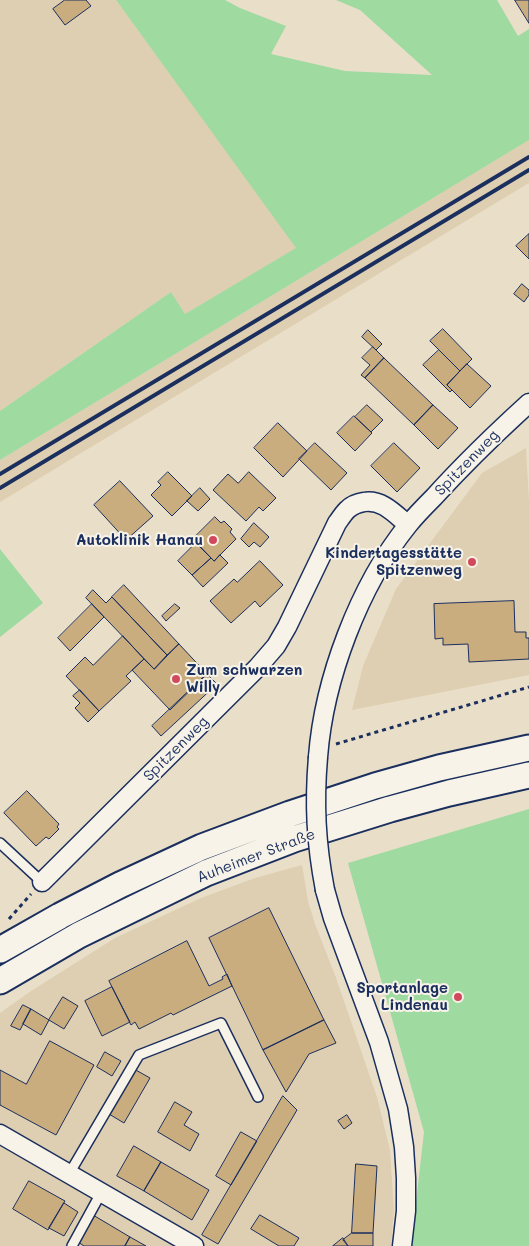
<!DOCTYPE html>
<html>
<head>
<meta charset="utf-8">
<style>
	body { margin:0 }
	canvas { display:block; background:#e9dec8 }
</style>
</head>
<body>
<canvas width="529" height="1246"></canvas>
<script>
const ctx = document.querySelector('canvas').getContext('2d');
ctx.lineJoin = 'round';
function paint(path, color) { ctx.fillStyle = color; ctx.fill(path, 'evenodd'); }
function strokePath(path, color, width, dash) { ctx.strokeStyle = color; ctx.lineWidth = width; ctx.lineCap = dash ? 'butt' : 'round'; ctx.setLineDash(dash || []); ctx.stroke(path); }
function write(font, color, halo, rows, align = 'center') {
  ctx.font = font + ' Mali,sans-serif'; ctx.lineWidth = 4; ctx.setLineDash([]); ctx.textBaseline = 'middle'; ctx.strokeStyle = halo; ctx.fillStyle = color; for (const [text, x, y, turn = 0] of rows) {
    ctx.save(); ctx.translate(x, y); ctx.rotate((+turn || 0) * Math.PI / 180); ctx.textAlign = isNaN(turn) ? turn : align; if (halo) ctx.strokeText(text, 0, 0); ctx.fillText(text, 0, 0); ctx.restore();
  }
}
paint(new Path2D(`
	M0,0h116l181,248 -112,66 -14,-22 -171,119z
	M529,140v43l-529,319v-42z
	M526,448l3,54v173l-177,35 11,-44 33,-77 86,-116z
	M302,865l6,36 7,23 20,51 42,122 13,53 4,61 -3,35h-391v-233l31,-22 84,-53 86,-40 54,-20z`), '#dfcfb2');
paint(new Path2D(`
	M116,0h109l15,8 46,18 -15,28 74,17 87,4 -72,-65 -24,-10h161l21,36 11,-7v111l-529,320v-49l171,-119 14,22 111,-66z
	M0,549l43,54 -43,34z
	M529,809v437h-118l13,-114 -76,-269z`), '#9fdaa0');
const building = new Path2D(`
	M65,0h21l5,6 -26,19 -12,-16z
	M515,0h14v23z
	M529,234v25l-13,-13z
	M522,284l7,6v5l-5,7 -10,-8z
	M443,329l29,30 -12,12 -30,-30z
	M368,330l14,14 -6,6 -14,-13z
	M373,347l11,11 -19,20 -4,-3 9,-10 -8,-7z
	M439,350l21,21 -13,14 5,5 -2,2 -27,-27z
	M384,358l49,47 -19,20 -49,-47z
	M467,364l24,22 -21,22 -23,-23z
	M367,405l16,15 -12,12 -16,-15z
	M433,405l25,23 -20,21 -24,-24z
	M354,416l18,17 -17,18 -18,-18z
	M278,423l29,28 -24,26 -29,-29z
	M315,443l32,30 -16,17 -32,-31z
	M394,443l26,25 -23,24 -26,-26z
	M168,472l24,24 -20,20 -21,-21 10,-10 -3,-3z
	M249,472l27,26 -13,13 -4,-4 -13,14 -33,-31 15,-16 10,9z
	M120,481l33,35 -27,24 -32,-35z
	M200,488l10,11 -12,12 -11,-10z
	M215,517l6,6 3,-2 8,8 -2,3 6,7 -22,22 -21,-22z
	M254,523l15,14 -9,10 -6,-5 -5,5 -8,-8z
	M196,543l15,15 -19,17 -14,-14z
	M220,555l8,8 -25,24 -11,-12 19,-17 3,3z
	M260,561l23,24 -23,22 -5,-6 -24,22 -21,-22 24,-22 3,3z
	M124,585l55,59 -12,11 -55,-58z
	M93,590l13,13 6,-6 55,58 -13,14 -68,-71z
	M514,601l1,31h11v6h3v21l-60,3 -1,-18 -25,1v-7l-8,1 -1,-35z
	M92,604l12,13 -34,34 -12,-13z
	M175,604l5,4 -14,13 -4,-5z
	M123,636l21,23 -18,17 5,5 -32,30 -33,-35 19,-19 8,8z
	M179,644l28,30 -37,36 -38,-40 12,-11 10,10z
	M207,674l10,10 -56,52 -9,-10z
	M80,690l19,21 -11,11 -13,-14 5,-5 -7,-7z
	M27,791l32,33 -2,3 2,2 -10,10 -3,-2 -10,9 -32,-33z
	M269,908l55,112 -61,30 -54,-112z
	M187,941l22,45 14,-7 -1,-2 5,-3 5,12 -59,29 -2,-2 -32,16 -4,-7 -4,3 -22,-44z
	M112,987l18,35 -28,14 -17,-35z
	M63,997l15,9 -14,23 -15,-9z
	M23,1005l8,4 -11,21 -9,-4z
	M31,1009l18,11 -8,15 -18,-11z
	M324,1020l12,23 -27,11 -23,38 -23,-42z
	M50,1041l44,24 -38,70 -56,-30v-35l26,14z
	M105,1052l16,9 -9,15 -15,-9z
	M134,1069l16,9 -26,45 -15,-9z
	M283,1096l14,14 -79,134 -16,-9z
	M175,1102l17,10 -8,13 15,9 -9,17 -32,-19z
	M347,1115l5,8 -8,6 -6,-8z
	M241,1132l16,9 -26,44 -15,-9z
	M134,1146l27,16 -17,29 -27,-15z
	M161,1162l48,28 -17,30 -48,-29z
	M356,1164l21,2 -4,67h-21z
	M29,1181l36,20 -17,29 -35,-21z
	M64,1203l14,9 -14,24 -15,-8z
	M93,1215l37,22 -5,9h-41l-6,-4z
	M260,1215l39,23 -5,8h-15l-28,-17z
	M352,1233h21v13h-25l-5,-6z
	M130,1237l16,9h-21z
	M343,1238l5,8h-15z`);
paint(building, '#c9ad7e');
strokePath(building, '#1b2f5e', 1);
const service = new Path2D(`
	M0,843l42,39
	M69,1174l70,-119 82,-32 37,74
	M72,1246l29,-53`);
const minor = new Path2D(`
	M318,757c6,-78 41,-171 90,-232 8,-10 17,-19 26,-28 30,-33 62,-64 95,-94
	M42,882l215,-214 19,-22 11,-19 50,-104c3,-4 6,-9 10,-13 5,-5 10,-7 17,-8 18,-3 31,12 44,23
	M325,890l8,28 46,124 19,67 6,38 2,31v33l-4,35
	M0,1134l194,112`);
const secondary = new Path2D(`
	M0,950l60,-34 60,-31 82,-38 88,-33 85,-28 64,-18 90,-20
	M0,981l79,-46 127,-62 88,-34 96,-30 59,-16 80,-18`);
strokePath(service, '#1b2f5e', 12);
strokePath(minor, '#1b2f5e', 21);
strokePath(secondary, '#1b2f5e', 29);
strokePath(new Path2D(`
	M336,744l193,-57
	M9,919l22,-25`), '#1b2f5e', 3, [4, 4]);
strokePath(service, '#f7f3e8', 9);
strokePath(minor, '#f7f3e8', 18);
strokePath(secondary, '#f7f3e8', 25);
strokePath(new Path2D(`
	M0,474l529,-317
	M0,488l529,-318`), '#1b2f5e', 4);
const minorBridge = new Path2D(`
	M318,757c-4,47 -2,86 7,133`);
strokePath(minorBridge, '#1b2f5e', 21, []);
strokePath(minorBridge, '#f7f3e8', 18);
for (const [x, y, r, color] of [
	[213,540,5,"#d1495b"],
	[472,562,5,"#d1495b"],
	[176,679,5,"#d1495b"],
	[458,997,5,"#d1495b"]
]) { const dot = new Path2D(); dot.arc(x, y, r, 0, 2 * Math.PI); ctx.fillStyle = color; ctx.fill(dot); strokePath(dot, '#f7f3e8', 2); }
write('15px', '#1b2f5e', '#f7f3e8', [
	["Spitzenweg",467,463,-46],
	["Spitzenweg",176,749,-45],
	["Auheimer Straße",256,856,-21]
]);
write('bold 15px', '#1b2f5e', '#f7f3e8', [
	["Autoklinik Hanau",203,540],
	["Kindertagesstätte",462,553],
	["Spitzenweg",462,570],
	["Zum schwarzen",186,670,"left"],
	["Willy",186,687,"left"],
	["Sportanlage",448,988],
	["Lindenau",448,1005]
], 'right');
</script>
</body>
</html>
